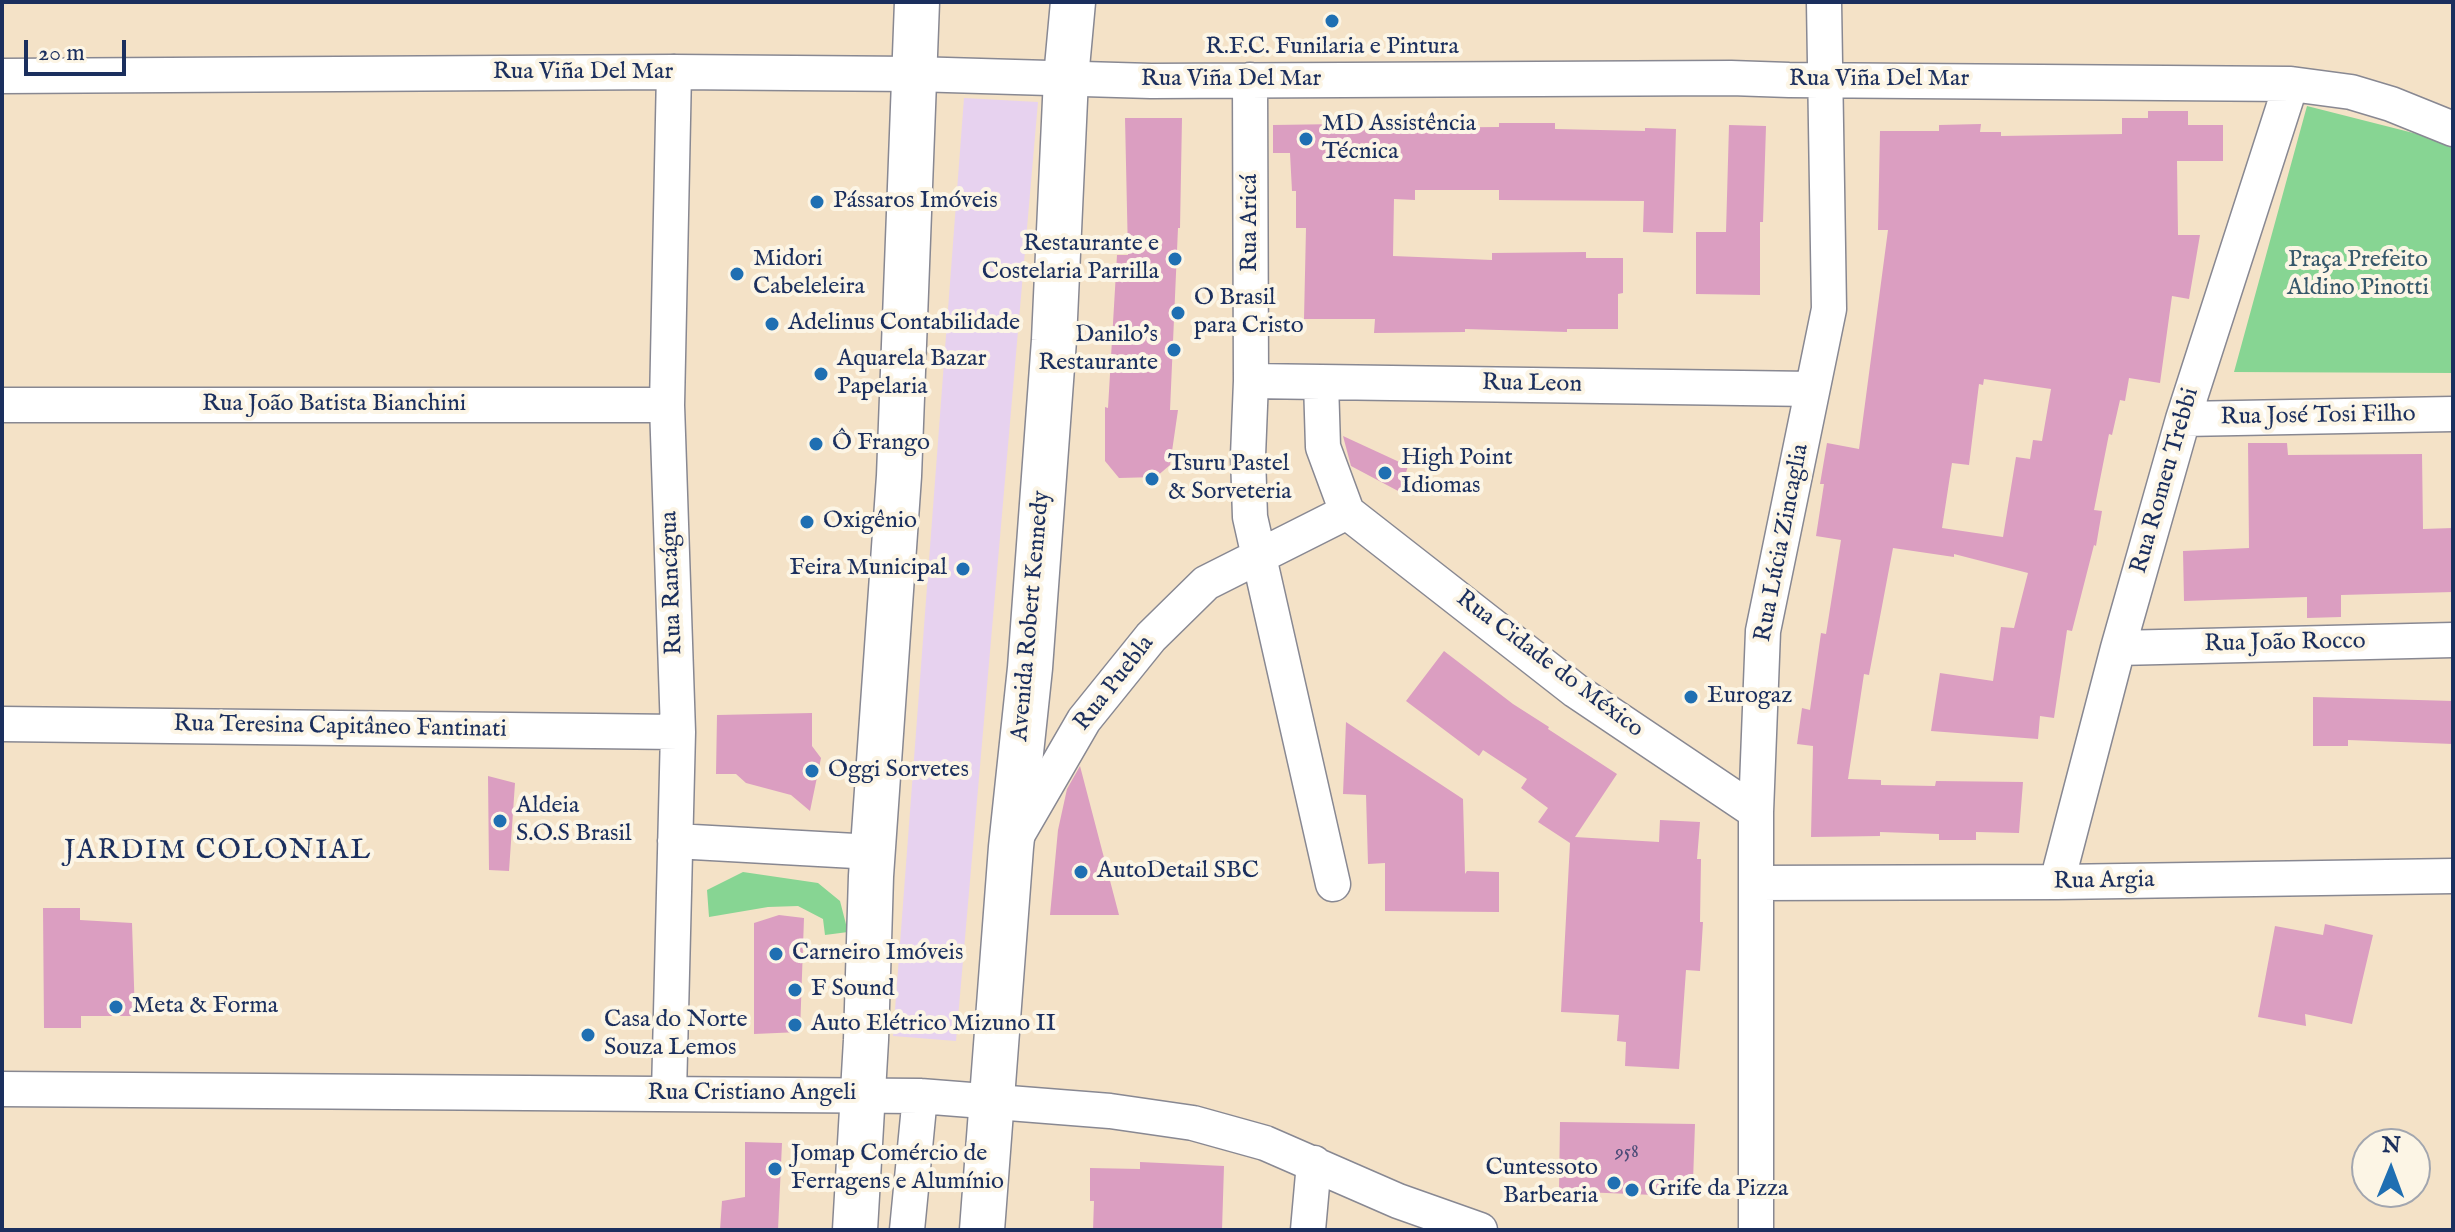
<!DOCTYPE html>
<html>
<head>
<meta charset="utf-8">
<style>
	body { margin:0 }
	#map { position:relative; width:2455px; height:1232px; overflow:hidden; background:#f4e2c7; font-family:"IM FELL English",serif }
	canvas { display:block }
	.frame { position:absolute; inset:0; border:4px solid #1b2f5e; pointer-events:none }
	.north { position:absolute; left:2351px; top:1128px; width:80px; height:80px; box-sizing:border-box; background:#fcf5e5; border:2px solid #a2a6af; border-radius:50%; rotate:1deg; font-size:22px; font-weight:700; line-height:32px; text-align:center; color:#1b2f5e }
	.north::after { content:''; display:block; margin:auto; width:28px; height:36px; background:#1f6fb2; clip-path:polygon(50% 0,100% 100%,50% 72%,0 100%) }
	.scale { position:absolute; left:24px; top:40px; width:102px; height:36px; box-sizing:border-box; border:4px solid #1b2f5e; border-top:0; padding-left:10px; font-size:24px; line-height:28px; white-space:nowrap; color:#1b2f5e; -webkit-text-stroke:6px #fcf5e5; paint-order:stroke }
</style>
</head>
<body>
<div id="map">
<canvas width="2455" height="1232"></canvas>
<div class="frame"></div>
<div class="north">N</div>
<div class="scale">20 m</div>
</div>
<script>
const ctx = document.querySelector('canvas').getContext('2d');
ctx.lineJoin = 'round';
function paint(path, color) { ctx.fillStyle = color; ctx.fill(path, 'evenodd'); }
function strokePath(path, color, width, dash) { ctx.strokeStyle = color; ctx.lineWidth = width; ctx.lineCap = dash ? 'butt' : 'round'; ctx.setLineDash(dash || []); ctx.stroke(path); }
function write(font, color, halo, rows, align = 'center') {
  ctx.font = font + ' "IM FELL English",serif'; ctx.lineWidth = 8; ctx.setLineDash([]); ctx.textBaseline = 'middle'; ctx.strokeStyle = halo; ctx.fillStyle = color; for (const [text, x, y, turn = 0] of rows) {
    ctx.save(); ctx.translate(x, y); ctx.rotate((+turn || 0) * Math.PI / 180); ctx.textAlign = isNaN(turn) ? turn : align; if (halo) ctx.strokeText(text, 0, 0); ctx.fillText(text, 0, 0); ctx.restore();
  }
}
paint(new Path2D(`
	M964,98l74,4 -82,939 -63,-5z`), '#e7d2ef');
paint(new Path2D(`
	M2307,106l134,34 12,5v228l-219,-1z
	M743,872l75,11 22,18 8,31 -23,3 -2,-16 -25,-13 -30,1 -59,10 -2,-27z`), '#87d593');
paint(new Path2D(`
	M2148,111h40v14h35v36h-46l1,74h22l-11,64 -17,-3 -12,87 -31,-5 -4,23 -5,-1 -8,35 -3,-1 -15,76 8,1 -6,35 -2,-1 -22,86 -5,-1 -13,88 -14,-2 -2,23 -107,-8 9,-58 53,8 8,-54 13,1 14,-55 -74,-19v3l-61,-9 -24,127 -5,-1 -16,105 33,1v5l54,1 1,-5 87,1 -4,51 -43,-1v8h-37v-6l-59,-2v4l-69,1 2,-91 -16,-2 5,-36 8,2 11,-77 5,1 15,-94 -25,-4 8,-52h-4l7,-41 32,6 29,-219h-10l2,-99h59v-6l42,-1 -1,8h21v4l121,-2v-16h26zM1984,379l67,10 -9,52 -9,-1 -3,19 -14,-2 -13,80 -61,-9 10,-65 17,2 10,-81 4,1z
	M1125,118h57l-2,110h-2l-8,182h8l-8,55 -14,12 -37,1 -14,-17v-54l3,1 9,-153h11z
	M1499,123h56v6l90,2v-3l31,1 -3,104 -30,-1 1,-31 -145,-1v-10h-84v10l-21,-1 -1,57 99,4v-7l94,-1v6h37v35l-5,1v35h-51v3l-102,-3v3l-91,1 1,-14h-71l2,-91h-10v-37h-4l-2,-38h-17v-28l67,-1 54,4 105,-1z
	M1729,125l37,1 -3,96h-3v73l-64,-1v-62h30z
	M1343,436l65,30 -8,26 -49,-26z
	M2248,443h39l1,12 134,-1 1,75 30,-1v64l-112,3v22l-34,1v-21l-123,4 -1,-50 66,-3z
	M1444,651l69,53 36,23 -1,2 69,45 -42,63 84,5 1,-22 40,2 -3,37h4l-1,63h3l-3,49 -14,-1 -7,99 -54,-3 1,-24 -9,-1 2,-26 -58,-3 9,-169 -32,-21 10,-14 -27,-20 6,-9 -44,-29 -4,6 -73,-55z
	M2313,697l140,4v43l-105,-4v6h-35z
	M812,713v33l9,12 -11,53 -19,-16 -45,-12 -10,-9h-20l1,-59z
	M1346,722l117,77 2,75 2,-3 32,1v40l-114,-1v-48l-17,1 -2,-69 -23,-1z
	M1080,766l39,149h-69l8,-85 9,-41z
	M488,776l27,7 -6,88 -20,-1z
	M43,908h37v12l52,3 3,93h-54v12h-37z
	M779,915l25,3 -4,114 -46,2v-111z
	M2325,924l48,11 -21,89 -47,-10 1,12 -48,-9 17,-91 48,9z
	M1560,1122l135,2 -2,58 -15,14 -119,-5z
	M745,1142l37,1 -4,87h-58l2,-29 23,-4z
	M1140,1162l84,4 -2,64h-129l1,-29h-4v-33l50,1z`), '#db9ec1');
const minor = new Path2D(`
	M2,76l672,-4 239,2 238,7 580,-3 58,2 502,4 60,8 40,12 62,25
	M1250,80l1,301 -3,75 2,61 83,367
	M1251,381l561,8
	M1321,382l2,65 24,65
	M2,405h665
	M2183,419l270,-5
	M1347,512l229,179 180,121
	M2118,648l335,-8
	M2,724l676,8
	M1015,839l69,-119 67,-83 55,-54 141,-71
	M675,841l198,11
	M2057,882l61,-234 65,-229 108,-335
	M1756,883l301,-1 396,-6
	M2,1089l918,7 190,15 83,12 72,20 133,58 82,29
	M669,1093l9,-361 -11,-327 7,-333
	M907,1230l13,-134
	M1308,1230l6,-67
	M1756,1230v-418l7,-181 66,-322 -5,-307`);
const major = new Path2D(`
	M855,1230l11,-190 5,-164 28,-400 18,-474
	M982,1230l29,-383 19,-179 24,-328 12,-262 7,-76`);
strokePath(minor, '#888892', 37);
strokePath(major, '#888892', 47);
strokePath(minor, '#fff', 34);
strokePath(major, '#fff', 44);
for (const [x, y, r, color] of [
	[1332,21,8,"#1f6fb2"],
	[1306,139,8,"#1f6fb2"],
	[817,202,8,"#1f6fb2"],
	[1175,259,8,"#1f6fb2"],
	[737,274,8,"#1f6fb2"],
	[1178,313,8,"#1f6fb2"],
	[772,324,8,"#1f6fb2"],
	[1174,350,8,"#1f6fb2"],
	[821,374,8,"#1f6fb2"],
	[816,444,8,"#1f6fb2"],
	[1385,473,8,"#1f6fb2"],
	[1152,479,8,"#1f6fb2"],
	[807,522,8,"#1f6fb2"],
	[963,569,8,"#1f6fb2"],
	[1691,697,8,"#1f6fb2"],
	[812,771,8,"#1f6fb2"],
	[500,821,8,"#1f6fb2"],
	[1081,872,8,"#1f6fb2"],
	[776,954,8,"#1f6fb2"],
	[795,990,8,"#1f6fb2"],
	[116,1007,8,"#1f6fb2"],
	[795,1025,8,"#1f6fb2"],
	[588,1035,8,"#1f6fb2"],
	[775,1169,8,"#1f6fb2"],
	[1614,1183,8,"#1f6fb2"],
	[1632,1190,8,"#1f6fb2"]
]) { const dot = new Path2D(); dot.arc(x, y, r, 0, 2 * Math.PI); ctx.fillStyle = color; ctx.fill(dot); strokePath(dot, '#fcf5e5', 3); }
write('20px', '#4b4b77', null, [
	["958",1627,1153]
]);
write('24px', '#1b2f5e', '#fcf5e5', [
	["R.F.C. Funilaria e Pintura",1332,48,"center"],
	["MD Assistência",1322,125],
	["Técnica",1322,153],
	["Pássaros Imóveis",833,202],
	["Restaurante e",1159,245,"right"],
	["Costelaria Parrilla",1159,273,"right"],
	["Midori",753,260],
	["Cabeleleira",753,288],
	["O Brasil",1194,299],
	["para Cristo",1194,327],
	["Adelinus Contabilidade",788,324],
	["Danilo's",1158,336,"right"],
	["Restaurante",1158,364,"right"],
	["Aquarela Bazar",837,360],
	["Papelaria",837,388],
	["Ô Frango",832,444],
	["High Point",1401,459],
	["Idiomas",1401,487],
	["Tsuru Pastel",1168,465],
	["& Sorveteria",1168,493],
	["Oxigênio",823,522],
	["Feira Municipal",947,569,"right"],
	["Eurogaz",1707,697],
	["Oggi Sorvetes",828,771],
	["Aldeia",516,807],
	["S.O.S Brasil",516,835],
	["AutoDetail SBC",1097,872],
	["Carneiro Imóveis",792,954],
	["F Sound",811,990],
	["Meta & Forma",132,1007],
	["Casa do Norte",604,1021],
	["Souza Lemos",604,1049],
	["Auto Elétrico Mizuno II",811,1025],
	["Jomap Comércio de",791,1155],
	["Ferragens e Alumínio",791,1183],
	["Cuntessoto",1598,1169,"right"],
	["Barbearia",1598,1197,"right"],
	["Grife da Pizza",1648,1190]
], 'left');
write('24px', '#1b2f5e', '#fcf5e5', [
	["Rua Viña Del Mar",583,73],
	["Rua Viña Del Mar",1231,80],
	["Rua Viña Del Mar",1879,80],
	["Rua Aricá",1251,223,-90],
	["Rua Leon",1532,385,1],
	["Rua João Batista Bianchini",334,405],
	["Rua José Tosi Filho",2318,417,-1],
	["Rua Romeu Trebbi",2166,481,-74],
	["Rua Lúcia Zincaglia",1783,543,-79],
	["Rua Rancágua",673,583,-92],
	["Avenida Robert Kennedy",1032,616,-85],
	["Rua João Rocco",2285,644,-1],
	["Rua Cidade do México",1549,665,37],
	["Rua Puebla",1115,684,-52],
	["Rua Teresina Capitâneo Fantinati",340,728,1],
	["Rua Argia",2104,882,-1],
	["Rua Cristiano Angeli",752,1094]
]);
write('24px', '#36586b', '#fcf5e5', [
	["Praça Prefeito",2358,261],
	["Aldino Pinotti",2358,289]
]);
ctx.letterSpacing = '2px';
write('28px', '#1b2f5e', '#fcf5e5', [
	["JARDIM COLONIAL",218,852]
]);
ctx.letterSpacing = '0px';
</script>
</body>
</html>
